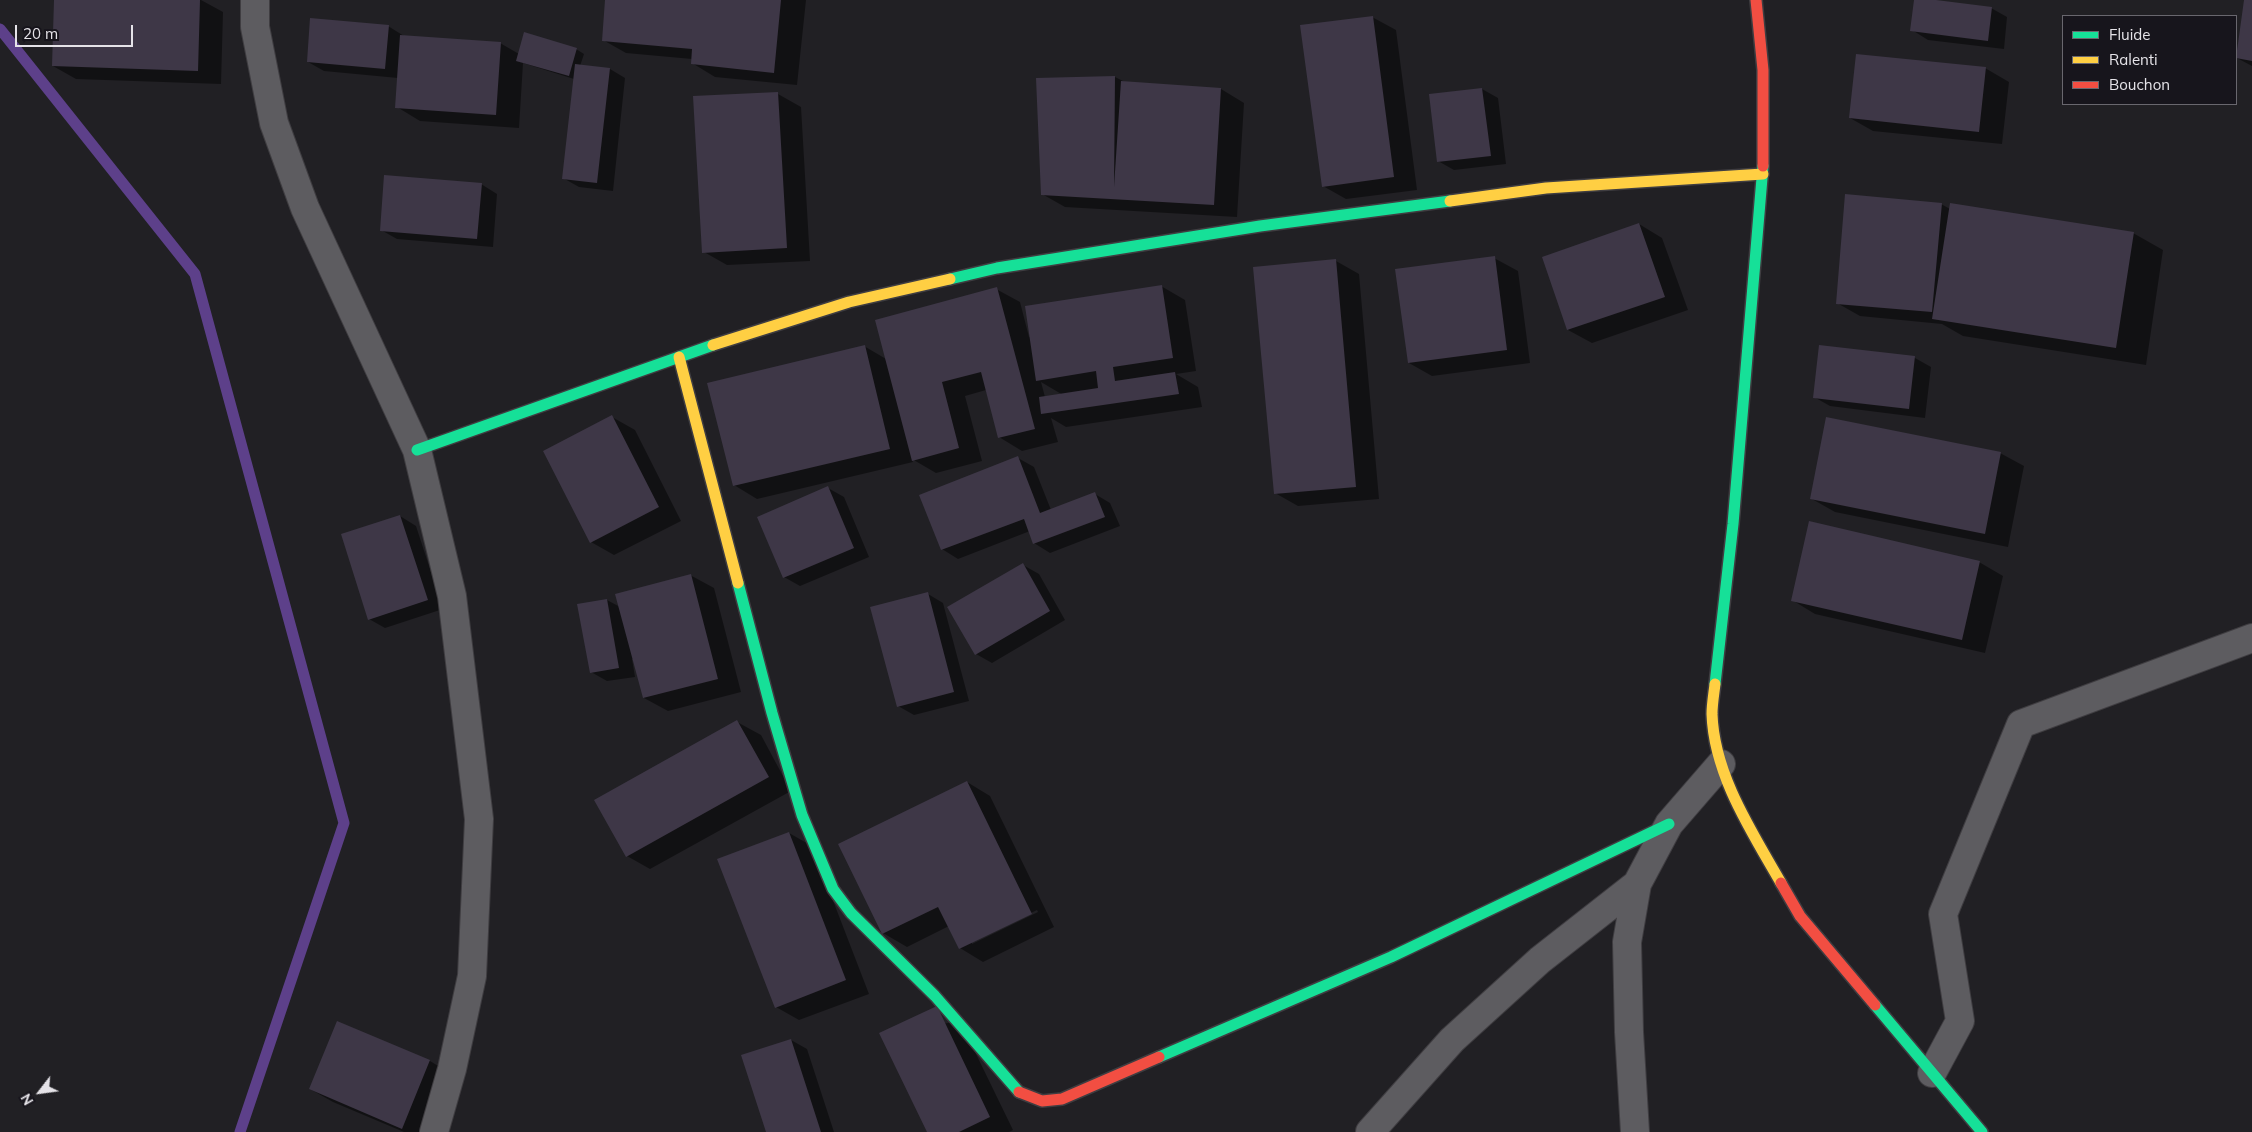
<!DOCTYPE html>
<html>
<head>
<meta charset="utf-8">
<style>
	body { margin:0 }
	#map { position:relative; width:2252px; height:1132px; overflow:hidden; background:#212024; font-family:Mulish,sans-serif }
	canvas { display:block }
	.legend { position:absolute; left:2062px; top:15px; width:175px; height:90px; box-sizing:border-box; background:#17151c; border:1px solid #69676e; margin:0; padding:6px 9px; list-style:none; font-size:15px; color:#e5e3e8 }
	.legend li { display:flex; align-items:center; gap:10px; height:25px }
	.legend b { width:25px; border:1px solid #69676e }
	.north { position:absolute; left:15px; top:1067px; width:50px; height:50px; -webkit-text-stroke:4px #17151c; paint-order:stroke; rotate:240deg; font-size:14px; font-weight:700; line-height:20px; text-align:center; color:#e5e3e8 }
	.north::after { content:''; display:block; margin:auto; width:18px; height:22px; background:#e5e3e8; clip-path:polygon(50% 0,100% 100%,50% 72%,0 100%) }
	.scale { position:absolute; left:15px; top:25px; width:118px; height:22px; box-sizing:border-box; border:2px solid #e5e3e8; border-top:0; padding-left:6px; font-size:15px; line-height:18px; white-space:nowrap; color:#e5e3e8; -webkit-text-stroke:4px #17151c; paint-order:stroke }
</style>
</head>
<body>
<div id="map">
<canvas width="2252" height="1132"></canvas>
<ul class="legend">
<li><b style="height:6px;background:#16e098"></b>Fluide</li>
<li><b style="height:6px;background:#ffcf43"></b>Ralenti</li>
<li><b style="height:6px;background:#f24e42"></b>Bouchon</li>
</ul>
<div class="north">N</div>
<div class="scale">20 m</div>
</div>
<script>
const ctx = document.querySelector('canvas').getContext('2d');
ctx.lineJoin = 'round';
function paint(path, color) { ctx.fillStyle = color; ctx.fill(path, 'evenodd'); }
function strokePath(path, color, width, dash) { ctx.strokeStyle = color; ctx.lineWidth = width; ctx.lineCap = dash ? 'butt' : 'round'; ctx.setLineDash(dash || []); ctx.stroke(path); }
paint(new Path2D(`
	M55,0h146l22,12 -2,72 -145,-5 -23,-13z
	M606,0h200l-9,85 -82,-8 -23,-14v-4l-66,-6 -23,-13z
	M1915,0l76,8 16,9 -3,32 -76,-9 -16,-10z
	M2245,0h7v66l-15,-8z
	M1372,17l24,13 21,160 -71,9 -23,-13z
	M388,26l16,10 96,7 19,11 57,-5 8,5 -4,12 30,3 15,9 -12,113 -34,-4 -16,-9 11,-99 -51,-16 -4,65 -99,-7 -23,-14 1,-29 -74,-7 -16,-9z
	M1985,68l24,14 -7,62 -129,-13 -23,-13z
	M1115,77l10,5 96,7 23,14 -7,114 -172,-10 -23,-13 -5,-114z
	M1482,89l16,9 8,66 -52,6 -16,-9 -8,-66z
	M778,94l23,13 9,154 -83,4 -23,-13z
	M481,184l16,10 -4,53 -96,-8 -16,-9z
	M1941,204l9,5 183,24 30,17 -17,115 -183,-29 -21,-12 -82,-8 -23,-13z
	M1639,224l23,14 26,72 -96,33 -24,-13z
	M1494,258l24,13 12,92 -98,13 -23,-13z
	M1336,261l23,13 20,225 -81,7 -23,-13z
	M1161,286l24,14 11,71 -20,3 22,13 4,20 -136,20 -15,-9 7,24 -36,9 -23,-14 -13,-47 -21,6 17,65 -46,12 -24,-14 1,3 -156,37 -23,-14 130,-139 22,13 110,-70 24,13 9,35zM1041,382l22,13 -18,2z
	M1820,346l95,12 16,9 -6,51 -95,-12 -16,-9z
	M612,417l23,13 46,91 -67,34 -23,-13z
	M2000,453l24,13 -16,81 -173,-35 -23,-13z
	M1018,458l16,9 17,43 44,-16 15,9 10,23 -70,27 -16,-10 -4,-12 -72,28 -16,-10z
	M828,488l16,9 25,60 -69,29 -16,-9z
	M400,516l16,10 27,83 -58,19 -16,-9z
	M1979,562l24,14 -18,77 -170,-39 -23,-14z
	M1023,565l16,9 26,46 -73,43 -16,-9z
	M690,575l24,13 27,104 -73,19 -24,-13 -10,-39h-2l3,18 -28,4 -16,-9 16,-72 13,7z
	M928,594l15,9 26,98 -55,14 -16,-9z
	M737,722l24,13 30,56 -141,78 -23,-13z
	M967,782l23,14 64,131 -71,35 -23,-14 -11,-22 -42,21 -24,-14zM1037,910l1,2 -66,32v-2z
	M789,833l23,13 57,148 -70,26 -23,-13z
	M960,1021l53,109 -4,2h-81l-47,-98z
	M338,1023l92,38 23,14 -23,57h-26l-71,-30 -23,-13z
	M791,1040l16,9 27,83h-67z`), '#0007');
strokePath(new Path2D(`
	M0,29l195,245 149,549 -104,309`), '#5d408a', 11);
paint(new Path2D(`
	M54,0h146l-2,71 -146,-5z
	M605,0h176l-7,73 -83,-9 1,-15 -90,-8z
	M1914,0h22l56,7 -4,34 -78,-10z
	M2244,0h8v61l-16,-3z
	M1373,16l21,161 -72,10 -22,-162z
	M310,18l79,7 -4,44 -78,-7z
	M524,32l53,16 -8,28 -53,-15z
	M400,35l101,7 -5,73 -101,-7z
	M1856,54l130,13 -7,65 -130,-14z
	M575,64l35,4 -13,115 -35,-4z
	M1115,76l-1,111 7,-106 100,7 -7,117 -173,-10 -5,-117z
	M1482,88l9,68 -54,6 -8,-68z
	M778,92l9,156 -85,5 -9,-157z
	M384,175l98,8 -5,56 -97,-8z
	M1845,194l97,9 -10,109 -96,-8z
	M1950,203l184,29 -18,116 -184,-29z
	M1639,223l26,74 -98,33 -25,-73z
	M1495,256l12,94 -99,13 -13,-94z
	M1336,259l20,228 -82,7 -21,-227z
	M1162,285l11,73 -60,9 2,14 60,-9 4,22 -138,20 -2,-17 59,-9 -2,-17 -60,10 -11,-75z
	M997,287l38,142 -37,9 -17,-66 -39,10 17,66 -47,13 -37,-141z
	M865,345l25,104 -157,37 -26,-103z
	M1819,345l96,11 -6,53 -96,-11z
	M612,415l47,92 -69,36 -47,-92z
	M1826,417l175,35 -16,82 -175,-35z
	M1018,456l22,57 55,-21 10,25 -72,27 -9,-25 -83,31 -22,-55z
	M828,486l26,62 -71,30 -26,-61z
	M400,515l28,85 -60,20 -27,-86z
	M1809,521l171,40 -18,79 -171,-39z
	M1023,563l27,48 -75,44 -28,-48z
	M691,574l27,105 -75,19 -28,-104z
	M928,592l26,100 -57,15 -27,-100z
	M607,599l12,69 -29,5 -13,-69z
	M737,720l32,57 -143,80 -32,-57z
	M967,781l65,133 -73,35 -21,-42 -56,27 -44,-90z
	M789,832l57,148 -71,28 -58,-149z
	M937,1006l53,111 -31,15h-32l-48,-99z
	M337,1021l93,39 -28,69 -93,-40z
	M791,1039l30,93h-55l-25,-77z`), '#3e3747');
const street = new Path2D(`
	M255,0v27l19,96 31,85 112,242 35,146 27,223 -7,157 -20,93 -18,63
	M1932,1073l28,-52 -17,-107 78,-190 231,-86
	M1370,1132l82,-92 88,-80 97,-76
	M1635,1132l-6,-100 -2,-90 10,-58 32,-60 52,-60`);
const fast = new Path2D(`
	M950,279l47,-11 263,-42 190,-25
	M417,450l296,-105
	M738,583l34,130 30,102 31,74 18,24 84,83 84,96
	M1715,684l18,-160 30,-358
	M1875,1005l107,127
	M1159,1057l232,-100 278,-133`);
const slow = new Path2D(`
	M1450,201l96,-13 217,-14
	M713,345l136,-43 101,-23
	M679,357l59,226
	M1715,684c-1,9 -3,20 -3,30 2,61 40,118 69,169`);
const jam = new Path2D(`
	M1756,0l7,70v96
	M1781,883l19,33 75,89
	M1019,1092l23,9 20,-2 97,-42`);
strokePath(street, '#3f3d41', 30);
strokePath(fast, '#3f3d41', 14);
strokePath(slow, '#3f3d41', 14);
strokePath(jam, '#3f3d41', 14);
strokePath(street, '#5d5c60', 28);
strokePath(fast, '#16e098', 11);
strokePath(slow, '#ffcf43', 11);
strokePath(jam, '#f24e42', 11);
</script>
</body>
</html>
